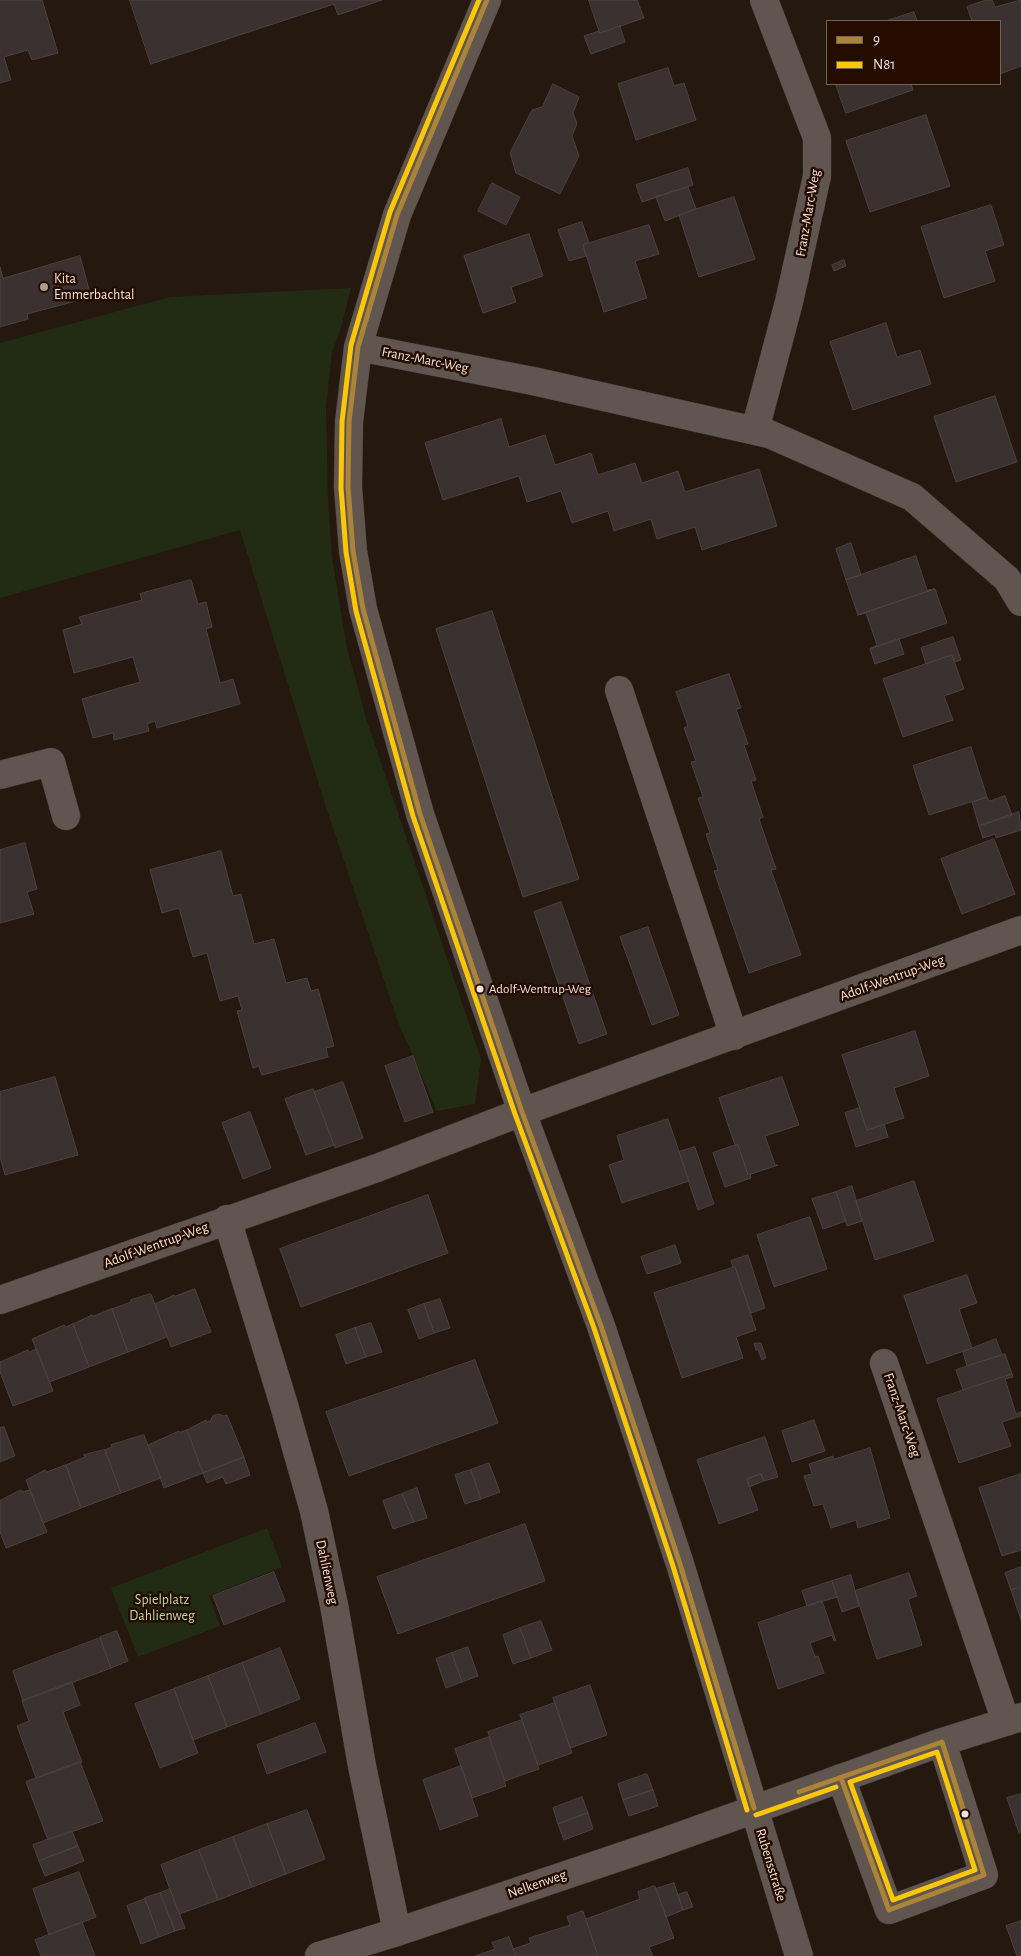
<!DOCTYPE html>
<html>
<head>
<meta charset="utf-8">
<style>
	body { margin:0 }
	#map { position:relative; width:1021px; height:1956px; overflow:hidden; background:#25180e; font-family:"Alegreya Sans",sans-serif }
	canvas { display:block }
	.legend { position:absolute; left:826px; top:20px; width:175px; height:65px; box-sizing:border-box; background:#240d00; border:1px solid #776356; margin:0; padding:6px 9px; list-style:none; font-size:15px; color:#f4e3d7 }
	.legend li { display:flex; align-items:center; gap:10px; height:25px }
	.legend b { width:25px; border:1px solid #776356 }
</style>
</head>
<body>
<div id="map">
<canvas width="1021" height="1956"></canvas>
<ul class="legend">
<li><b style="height:6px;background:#ab843a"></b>9</li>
<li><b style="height:6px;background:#fbc707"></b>N81</li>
</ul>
</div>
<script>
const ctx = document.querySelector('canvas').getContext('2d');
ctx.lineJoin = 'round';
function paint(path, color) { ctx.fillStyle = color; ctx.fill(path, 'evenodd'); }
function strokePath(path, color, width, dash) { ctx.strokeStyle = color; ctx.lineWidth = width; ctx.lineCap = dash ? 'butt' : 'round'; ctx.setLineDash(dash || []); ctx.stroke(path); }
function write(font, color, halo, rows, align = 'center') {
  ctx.font = font + ' "Alegreya Sans",sans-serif'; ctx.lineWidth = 5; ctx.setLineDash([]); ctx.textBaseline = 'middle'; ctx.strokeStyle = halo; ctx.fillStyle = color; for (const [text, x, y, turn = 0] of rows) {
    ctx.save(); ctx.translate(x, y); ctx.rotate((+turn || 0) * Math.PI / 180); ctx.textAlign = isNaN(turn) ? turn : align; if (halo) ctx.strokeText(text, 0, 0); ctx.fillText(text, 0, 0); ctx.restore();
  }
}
paint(new Path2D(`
	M351,288l-11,43 -8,21 -6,55 2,94 4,56 15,91 19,70 115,341 -6,45 -38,7 -39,-89 -73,-218 -85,-274 -240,68v-255l170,-46z
	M267,1528l15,39 -73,29 11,30 -82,31 -27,-69z`), '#222c14');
const building = new Path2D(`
	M0,0h42l16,53 -26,7 -4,-10 -24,7 7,23 -11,3z
	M130,0h252l-44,15 -4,-11 -183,60z
	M589,0h48l7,18 -44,15z
	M986,0h6l3,7 26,-7v66l-21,8v-53h-28l-5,-14z
	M914,12l3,9h-31z
	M620,26l5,16 -34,12 -7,-18 15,-5 1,2z
	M668,68l6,18 10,-3 12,37 -60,20 -18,-56z
	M553,84l26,13 -6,16 4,11 -5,12 7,20 -19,38 -44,-21 -6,-20 22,-43 10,-3z
	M836,84h75l2,6 -67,23z
	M926,115l24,71 -80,26 -24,-71z
	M688,168l5,17 -51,17 -6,-17z
	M492,183l28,14 -14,28 -28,-14z
	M688,187l8,22 -31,12 -9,-24z
	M734,197l21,62 -56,18 -20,-62z
	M991,205l13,40 -19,6 10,30 -51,17 -23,-71z
	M582,222l7,21 -6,2 3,11 -17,5 -11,-31z
	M649,225l10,29 -24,7 12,37 -43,14 -21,-67z
	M529,234l14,42 -32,11 5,15 -33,11 -19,-57z
	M80,256l11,41 -64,17 1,5 -28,8v-60l3,11z
	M844,260l2,6 -12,5 -2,-6z
	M886,323l11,34 23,-7 11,34 -78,26 -23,-68z
	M995,396l22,66 -61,20 -22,-65z
	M501,419l8,28 36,-12 10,30 36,-12 7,22 37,-12 7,20 36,-12 7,21 74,-23 18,57 -75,24 -7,-23 -38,12 -6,-20 -37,12 -6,-20 -36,12 -11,-32 -34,11 -8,-26 -76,24 -18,-57z
	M851,543l10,32 -15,5 -10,-31z
	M916,556l11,34 8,-1 -77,26 -12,-35z
	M191,580l7,24 8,-2 6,25 -6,2 14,54 13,-4 7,25 -83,24 -2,-7 -8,3 2,7 -35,9 -1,-7 -20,5 -11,-39 58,-17 -7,-25 -59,16 -11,-43 19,-6 -3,-7 63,-17 -2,-6z
	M935,589l12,34 -77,26 7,-4 -11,-32 -8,2z
	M492,611l87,268 -56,18 -87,-268z
	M953,637l8,23 -6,2 -3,-7 -26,9 -5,-16z
	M899,639l5,15 -29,10 -5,-15z
	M952,655l12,34 -20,7 9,24 -50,17 -20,-58z
	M729,674l12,34 -5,1 12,35 -4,1 12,35 -5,1 12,36 -4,2 17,50 -5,1 30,85 -52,18 -35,-102 4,-1 -12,-36 4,-1 -12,-35 5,-1 -12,-35 5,-1 -12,-33 4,-2 -12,-34z
	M971,747l16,50 -58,18 -16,-49z
	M1005,796l7,19 -33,11 -7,-24 15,-5 2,4z
	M1019,812l2,18 -25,8 -1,-4 -12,4 -4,-12z
	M994,839l21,55 -53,20 -21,-55z
	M25,843l12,46 -10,3 7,22 -34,9v-73z
	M221,851l12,45 8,-2 13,50 20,-5 12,44 21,-5 4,13 7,-2 16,57 -8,2 2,9 -66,18 -3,-9 -6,2 -16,-57 5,-1 -4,-14 -18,5 -13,-48 -14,4 -14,-49 -17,5 -12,-43z
	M561,902l46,132 -28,10 -45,-132z
	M648,927l31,88 -27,10 -32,-88z
	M915,1031l14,45 -35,12 10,30 -37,12 -25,-75z
	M413,1056l20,56 -28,10 -20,-56z
	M55,1077l23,78 -73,20 -5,-18v-65z
	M782,1077l17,48 -34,11 10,29h3l-30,10 -10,-30h-3l-16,-47z
	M343,1082l20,56 -28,10 -21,-56z
	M313,1089l21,56 -28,10 -21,-56z
	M860,1108l7,22 17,-6 4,13 -32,10 -11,-34z
	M250,1112l21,56 -28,11 -21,-56z
	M668,1119l21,62 -67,22 -13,-38 15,-5 -7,-24z
	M735,1145h3l10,30 2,-1 1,4 -26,9 -12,-34z
	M695,1147l19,57 -16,6 -19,-58z
	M914,1181l20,60 -59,19 -19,-59z
	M852,1186l10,35 -15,5 -11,-34z
	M836,1192l10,29 -23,8 -11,-30z
	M428,1195l20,58 -147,54 -21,-58z
	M810,1217l17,52 -53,18 -17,-52z
	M675,1245l6,18 -34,11 -6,-17z
	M748,1255l17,53 -14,5 -16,-46h-2l-2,-6z
	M735,1267l21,63 -20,7 7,21 -61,20 -28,-85z
	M967,1275l10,28 -18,6 13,39 -45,16 -23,-68z
	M195,1289l16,43 -40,15 -16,-43 19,-9 1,1z
	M151,1294l16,43 -39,15 -16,-43 19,-7v-2z
	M440,1299l10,29 -16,5 -10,-29z
	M424,1304l10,29 -15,6 -11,-29z
	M112,1309l16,43 -39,15 -16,-43 19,-9 1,1z
	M371,1323l11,29 -16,5 -11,-29z
	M73,1324l16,43 -40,15 -17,-43 32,-14 1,2z
	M355,1328l11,29 -20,7 -10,-29z
	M996,1339l6,16 -35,11 -4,-14z
	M757,1343h4l5,15 -4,2 -4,-10h-2l-2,-6z
	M37,1349l16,42 -40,15 -13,-34v-10l28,-12 1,2z
	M1005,1354l7,20 -49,16 -7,-20z
	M475,1360l23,63 -149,53 -23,-64z
	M1012,1374l1,3 -8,2 11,35 5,-2v4l-19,6 9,24 -52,17 -22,-64z
	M218,1414l6,2 3,-1 17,42 -41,16 -16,-43 19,-10 1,2 3,-1 3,-5z
	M814,1420l11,31 -33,11 -10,-31z
	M4,1427l11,29 -15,6v-34z
	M187,1430l16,43 -39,15 -16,-43 31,-14 1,1z
	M144,1435l17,43 -40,15 -16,-43 7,-3 -1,-2z
	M765,1437l13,40 -14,4 -3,-7 -14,5 11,31 -39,14 -22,-64z
	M870,1448l20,70 -32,10 -2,-8 -25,8 -8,-24 -9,2 -10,-30 8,-2 -3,-10 24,-8 1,3z
	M105,1450l16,43 -40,15 -15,-43 19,-8 -1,-2z
	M244,1457l6,18 -24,9 -3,-7 -16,6 -4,-10z
	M489,1463l11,29 -19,7 -10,-29z
	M66,1465l15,43 -38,15 -17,-43 19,-10 1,2z
	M471,1470l10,29 -16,5 -10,-29z
	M761,1474l3,7 -15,6 -2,-8z
	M1021,1474v76l-19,6 -23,-68z
	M417,1488l10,30 -13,4 -12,-28z
	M21,1490l1,2 8,-2 17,42 -41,16 -6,-16v-31z
	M402,1494l12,28 -21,7 -10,-28z
	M525,1524l20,57 -147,53 -21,-57z
	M1021,1567v20l-10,3 -6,-17z
	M274,1572l11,29 -61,24 -11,-29z
	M909,1573l8,23 -9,3 14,46 -45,14 -22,-68z
	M851,1575l8,31 -17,6 -10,-31z
	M832,1581l5,16 -30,9 -5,-15z
	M1021,1587v33l-10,-30z
	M822,1601l14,40h-2l-2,-6 -22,8 5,14 3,-1 6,17 -46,16 -20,-66z
	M541,1621l11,29 -21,8 -11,-30z
	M520,1628l11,30 -18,6 -10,-29z
	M117,1631l11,30 -17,7 -11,-31z
	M100,1638l11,30 -88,33 -10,-30z
	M468,1647l10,29 -16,6 -10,-29z
	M280,1648l20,51 -39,15 -19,-51z
	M452,1653l10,29 -16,6 -10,-29z
	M242,1663l19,51 -34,13 -19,-51z
	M208,1676l19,51 -34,13 -19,-51z
	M72,1682l8,23 -17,7 19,50 -46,16 -19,-52 12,-5 -7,-20z
	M590,1685l17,50 -37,13 -17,-50z
	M174,1689l24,64 -38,15 -25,-64z
	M555,1703l17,50 -34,12 -18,-50z
	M522,1720l17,49 -34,12 -17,-49z
	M315,1723l11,29 -59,22 -10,-29z
	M489,1737l17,49 -34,12 -17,-49z
	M80,1762l23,59 -55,19 -22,-58z
	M461,1766l17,50 -38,14 -17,-50z
	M647,1774l6,16 -30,10 -5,-16z
	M653,1790l5,16 -29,10 -6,-16z
	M1021,1794v38l-2,1 -12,-35z
	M582,1797l6,16 -30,11 -5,-16z
	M307,1810l18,49 -39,15 -19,-50z
	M588,1813l5,16 -29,11 -6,-16z
	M267,1824l19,50 -34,13 -19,-50z
	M72,1831l6,15 -39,15 -6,-16z
	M233,1837l19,50 -34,13 -19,-50z
	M78,1846l6,15 -39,15 -6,-15z
	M199,1850l19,50 -39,14 -18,-49z
	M79,1872l17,45 -47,18 -16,-46z
	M674,1883l9,27 -17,7 -10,-28z
	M655,1886l19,52 -25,9 4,9h-55l-12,-37 54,-20 -2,-7z
	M170,1889l15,39 -10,3 -15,-38z
	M687,1892l6,15 -10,3 -5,-15z
	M160,1893l15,38 -16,6 -14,-39z
	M145,1899l14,38 -18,7 -14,-38z
	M583,1911l15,45h-82l-3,-7 18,-6 -2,-5 41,-13 -3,-8z
	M1021,1921v35h-4l-11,-30z
	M82,1922l13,34h-54l-6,-16z
	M509,1937l7,19h-41l20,-7 -3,-6z`);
paint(building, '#3c3131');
strokePath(building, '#4c4141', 1);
const street = new Path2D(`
	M487,0l-90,215 -39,132 -9,75 -1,65 5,64 10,58 57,205 102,298 79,214 79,238 119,392
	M358,347l175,34 236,53 143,63 95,82 14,23
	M755,430l34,-128 28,-126v-38l-53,-138
	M619,690l115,346
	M0,775l51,-13 15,54
	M227,1219l57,186 30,106 20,94 28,161 35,166
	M0,1300l377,-132 145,-56 499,-182
	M884,1363l122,359
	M841,1778l48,132 95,-35 -42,-133
	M319,1956l78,-24 258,-87 287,-103 79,-25`);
strokePath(street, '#3b312b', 29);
strokePath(street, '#60564f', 28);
strokePath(new Path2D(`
	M487,0l-90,215 -39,132 -9,75 -1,65 5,64 10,58 57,205 102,298 79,214 79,238 74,244
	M841,1778l48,132 95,-35 -42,-133
	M799,1792l143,-50`), '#ab843a', 5);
strokePath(new Path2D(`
	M479,0l-89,212 -39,133 -9,77 -1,66 5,64 10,59 57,205 102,298 79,214 79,238 74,244
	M937,1752l38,118 -82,30 -43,-118z
	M756,1815l80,-28`), '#fbc707', 5);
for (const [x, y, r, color] of [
	[44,287,5,"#ac9c91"],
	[480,989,4.5,"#f4e3d7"],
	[965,1814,4.5,"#f4e3d7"]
]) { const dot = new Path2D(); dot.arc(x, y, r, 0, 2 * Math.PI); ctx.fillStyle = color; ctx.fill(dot); strokePath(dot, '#240d00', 2); }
write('13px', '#f4e3d7', '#240d00', [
	["Adolf-Wentrup-Weg",489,989]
], 'left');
write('14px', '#f4e3d7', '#240d00', [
	["Franz-Marc-Weg",808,213,-80],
	["Franz-Marc-Weg",425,360,11],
	["Adolf-Wentrup-Weg",892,978,-20],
	["Adolf-Wentrup-Weg",156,1245,-20],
	["Franz-Marc-Weg",902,1415,71],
	["Dahlienweg",327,1572,78],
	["Rubensstraße",771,1865,73],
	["Nelkenweg",537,1884,-19]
]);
write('14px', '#f4e3d7', '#240d00', [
	["Kita",54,279],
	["Emmerbachtal",54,295]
], 'left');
write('14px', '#b9d99d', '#240d00', [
	["Spielplatz",162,1600],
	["Dahlienweg",162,1616]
]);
</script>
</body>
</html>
